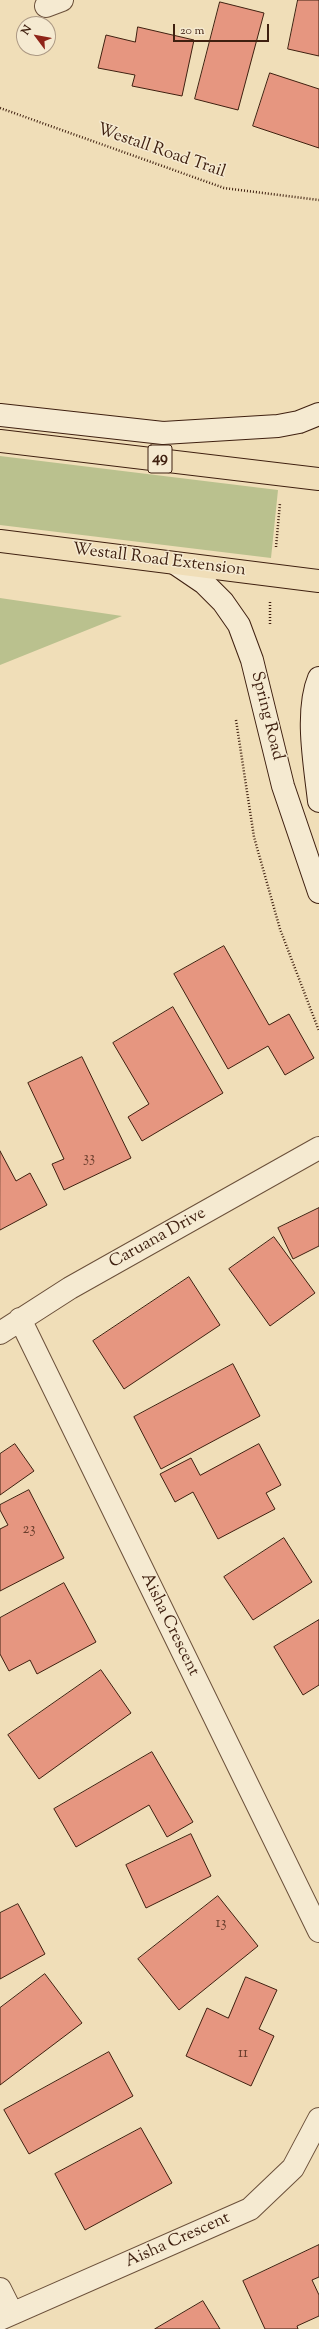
<!DOCTYPE html>
<html>
<head>
<meta charset="utf-8">
<style>
	body { margin:0 }
	#map { position:relative; width:319px; height:2329px; overflow:hidden; background:#f0deb8; font-family:"Sorts Mill Goudy",serif }
	canvas { display:block }
	.north { position:absolute; left:16px; top:16px; width:40px; height:40px; box-sizing:border-box; background:#f5ead1; border:1px solid #ac9984; border-radius:50%; rotate:302deg; font-size:11px; font-weight:700; line-height:16px; text-align:center; color:#3f2010 }
	.north::after { content:''; display:block; margin:auto; width:14px; height:18px; background:#8f2418; clip-path:polygon(50% 0,100% 100%,50% 72%,0 100%) }
	.scale { position:absolute; left:173px; top:24px; width:96px; height:18px; box-sizing:border-box; border:2px solid #3f2010; border-top:0; padding-left:5px; font-size:12px; line-height:14px; white-space:nowrap; color:#3f2010; -webkit-text-stroke:3px #f5ead1; paint-order:stroke }
</style>
</head>
<body>
<div id="map">
<canvas width="319" height="2329"></canvas>
<div class="north">N</div>
<div class="scale">20 m</div>
</div>
<script>
const ctx = document.querySelector('canvas').getContext('2d');
ctx.lineJoin = 'round';
function paint(path, color) { ctx.fillStyle = color; ctx.fill(path, 'evenodd'); }
function strokePath(path, color, width, dash) { ctx.strokeStyle = color; ctx.lineWidth = width; ctx.lineCap = dash ? 'butt' : 'round'; ctx.setLineDash(dash || []); ctx.stroke(path); }
function write(font, color, halo, rows, align = 'center') {
  ctx.font = font + ' "Sorts Mill Goudy",serif'; ctx.lineWidth = 3; ctx.setLineDash([]); ctx.textBaseline = 'middle'; ctx.strokeStyle = halo; ctx.fillStyle = color; for (const [text, x, y, turn = 0] of rows) {
    ctx.save(); ctx.translate(x, y); ctx.rotate((+turn || 0) * Math.PI / 180); ctx.textAlign = isNaN(turn) ? turn : align; if (halo) ctx.strokeText(text, 0, 0); ctx.fillText(text, 0, 0); ctx.restore();
  }
}
paint(new Path2D(`
	M0,456l278,34 -7,68 -271,-33z
	M0,598l122,18 -122,49z`), '#bac18e');
const building = new Path2D(`
	M298,0h21v56l-31,-7z
	M220,2l44,11 -26,97 -43,-11z
	M138,27l56,13 -12,56 -50,-10 3,-11 -37,-7 8,-33 29,7z
	M270,73l49,16v59l-66,-22z
	M224,946l45,79 20,-11 25,44 -29,17 -17,-29 -40,23 -54,-95z
	M173,1007l50,86 -81,48 -14,-24 21,-13 -36,-61z
	M82,1057l49,101 -67,32 -12,-26 12,-5 -36,-76z
	M0,1151l16,30 14,-8 17,32 -47,25z
	M319,1208v38l-26,13 -15,-31z
	M274,1237l41,56 -45,33 -41,-57z
	M189,1277l31,48 -96,64 -31,-48z
	M233,1364l27,52 -99,53 -27,-52z
	M15,1444l19,27 -34,24v-41z
	M259,1444l22,41 -15,8 9,16 -57,30 -25,-47 -18,10 -15,-28 31,-16 9,17z
	M29,1490l35,68 -64,33v-62l8,-4 -8,-15v-5z
	M284,1538l28,44 -59,38 -29,-43z
	M64,1583l32,59 -59,32 -7,-14 -21,11 -9,-17v-36z
	M319,1620v65l-16,10 -29,-48z
	M101,1670l30,43 -92,66 -31,-44z
	M152,1752l41,70 -26,15 -18,-32 -73,42 -22,-38z
	M191,1834l20,42 -65,32 -20,-43z
	M218,1896l40,50 -79,64 -41,-51z
	M18,1904l27,50 -45,25v-66z
	M45,1974l37,49 -82,62v-77z
	M246,1977l31,13 -18,39 15,7 -23,50 -65,-30 21,-48 21,10z
	M109,2052l24,44 -104,58 -25,-44z
	M141,2128l31,55 -87,47 -30,-56z
	M319,2245v32l-7,3 7,15v21l-22,10 1,3h-33l-22,-48z
	M203,2301l17,28h-65z`);
paint(building, '#e69680');
strokePath(building, '#3f2010', 1);
const street = new Path2D(`
	M46,6l16,-6
	M20,1319l299,612
	M0,1333l70,-45 249,-140
	M0,2289l12,24
	M0,2319l250,-110 43,-41 26,-49`);
const secondary = new Path2D(`
	M0,415l163,18 115,-7 21,-4 20,-8
	M176,564l28,19 19,19 16,23 13,35 31,126 36,106
	M319,678c-14,34 -4,87 0,123`);
const highway = new Path2D(`
	M0,441l319,38
	M0,541l319,40`);
strokePath(street, '#6b503a', 24);
strokePath(secondary, '#3f2010', 24);
strokePath(highway, '#3f2010', 24);
strokePath(new Path2D(`
	M0,108l224,80 95,12
	M276,547l4,-44
	M270,602v23
	M236,720l18,117 26,92 39,102`), '#3f2010', 2.5, [1, 2]);
strokePath(street, '#f5ead1', 22);
strokePath(secondary, '#f5ead1', 22);
strokePath(highway, '#f0deb8', 22);
write('15px', '#693e2c', null, [
	["33",89,1159],
	["23",29,1530],
	["13",221,1924],
	["11",243,2054]
]);
for (const [x, y, w] of [
	[160,459,24]
]) { const box = new Path2D(); box.roundRect(x - w / 2, y - 14, w, 28, 3); ctx.fillStyle = '#f5ead1'; ctx.fill(box); strokePath(box, '#3f2010', 1); }
write('bold 16px', '#3f2010', null, [
	["49",160,459]
]);
write('17px', '#3f2010', '#f5ead1', [
	["Westall Road Trail",161,152,19],
	["Westall Road Extension",159,561,7],
	["Spring Road",266,716,76],
	["Caruana Drive",158,1239,-29],
	["Aisha Crescent",169,1625,64],
	["Aisha Crescent",178,2241,-24]
]);
</script>
</body>
</html>
